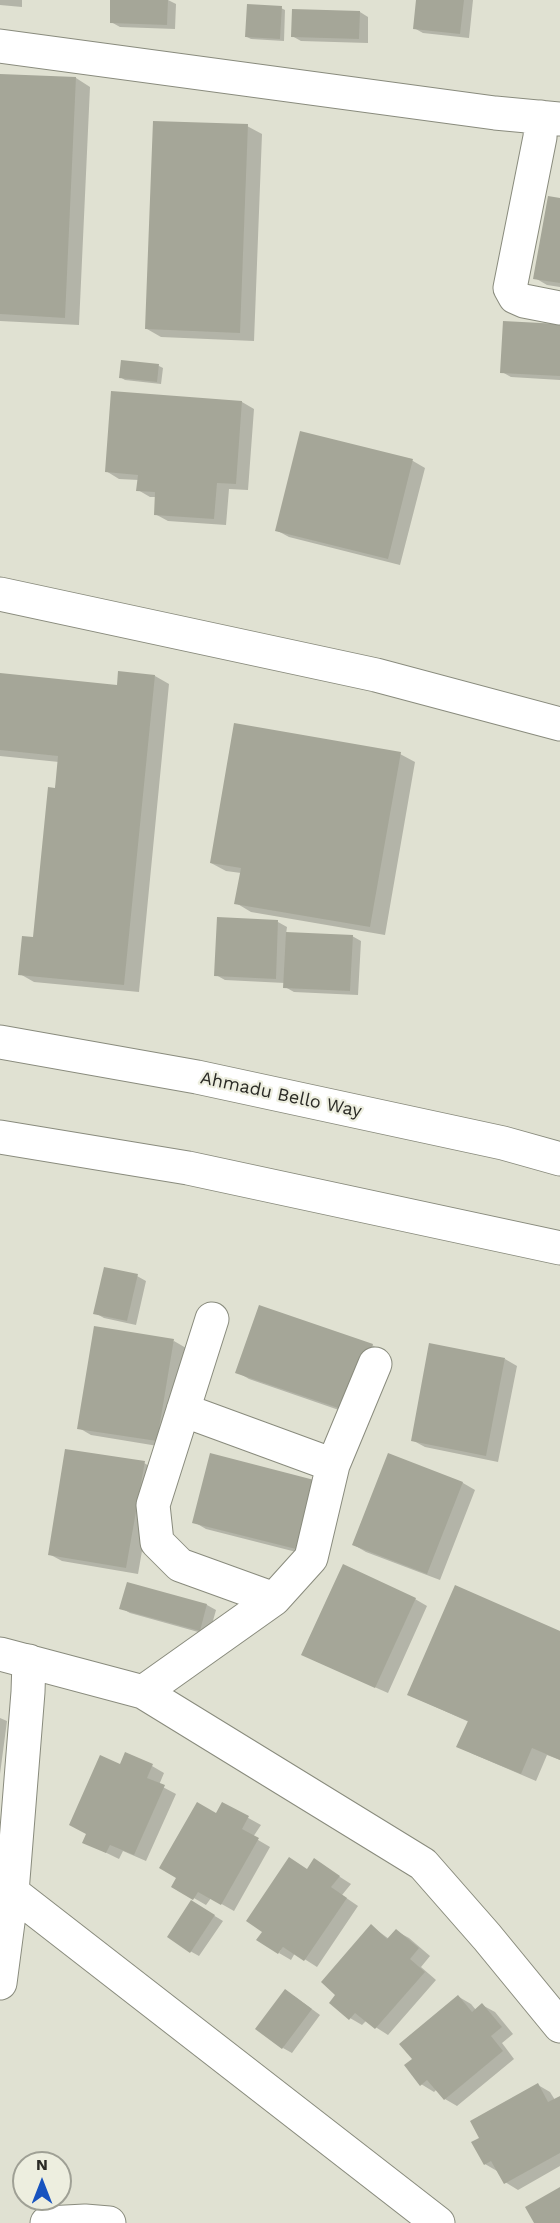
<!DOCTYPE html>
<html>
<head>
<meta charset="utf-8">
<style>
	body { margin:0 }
	#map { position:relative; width:560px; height:2223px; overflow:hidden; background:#e0e1d2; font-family:"Work Sans",sans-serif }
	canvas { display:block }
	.north { position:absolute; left:12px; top:2151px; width:60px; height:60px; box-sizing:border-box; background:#edeedf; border:2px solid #9fa095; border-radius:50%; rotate:0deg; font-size:16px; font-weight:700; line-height:24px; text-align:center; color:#2a2a25 }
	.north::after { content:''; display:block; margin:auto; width:21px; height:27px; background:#1753bf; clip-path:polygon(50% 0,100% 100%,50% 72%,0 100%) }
</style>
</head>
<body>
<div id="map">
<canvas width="560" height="2223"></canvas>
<div class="north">N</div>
</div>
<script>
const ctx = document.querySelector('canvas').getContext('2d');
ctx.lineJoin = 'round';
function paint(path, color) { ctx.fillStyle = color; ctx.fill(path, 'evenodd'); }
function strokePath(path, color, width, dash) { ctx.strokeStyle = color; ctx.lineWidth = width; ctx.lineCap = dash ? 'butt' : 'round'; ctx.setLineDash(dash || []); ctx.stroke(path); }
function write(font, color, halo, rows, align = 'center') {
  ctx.font = font + ' "Work Sans",sans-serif'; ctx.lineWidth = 4.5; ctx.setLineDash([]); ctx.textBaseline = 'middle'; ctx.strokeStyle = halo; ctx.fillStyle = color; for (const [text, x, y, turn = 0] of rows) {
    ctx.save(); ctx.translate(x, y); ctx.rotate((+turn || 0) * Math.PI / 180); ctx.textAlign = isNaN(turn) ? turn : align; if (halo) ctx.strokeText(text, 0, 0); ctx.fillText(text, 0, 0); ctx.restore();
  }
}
paint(new Path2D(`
	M0,0h22v7l-22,-2z
	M112,0h56l8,4 -1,25 -55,-2 -9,-5z
	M418,0h55l-4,38 -46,-5 -9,-5z
	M281,8l4,2 -1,31 -33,-2 -4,-2z
	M360,12l8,5v26l-67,-2 -9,-5z
	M0,75l76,3 14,9 -11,238 -79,-4z
	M247,126l15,8 -8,207 -93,-4 -14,-8z
	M560,200v87l-13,-2 -12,-7z
	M560,326v54l-49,-3 -9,-5z
	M159,366l4,2 -2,16 -36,-4 -5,-3z
	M112,393l130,9 12,7 -6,81 -19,-1 -3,36 -58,-4 -13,-7 1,-17h-6l-12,-7 1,-10 -20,-1 -13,-8z
	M301,432l112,29 12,7 -25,97 -111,-28 -13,-7z
	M0,675l118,11 37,-10 14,8 -30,308 -105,-10 -14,-8 15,-36 24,-176 -59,-6z
	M400,754l15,8 -30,173 -134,-23 -15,-9 5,-30 -15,-2 -15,-8z
	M278,922l9,5 -1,7 66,2 9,5 -3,54 -64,-3 -9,-5v-4l-60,-3 -9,-5z
	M137,1276l9,5 -10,44 -32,-7 -9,-5z
	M174,1341l12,7 -16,100 -79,-13 -12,-7z
	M372,1345l13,8 -23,65 -113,-39 -12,-7z
	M505,1359l12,7 -19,96 -73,-15 -13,-7z
	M389,1455l74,28 12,7 -35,90 -74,-28 -12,-7z
	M144,1463l12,7 -18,104 -76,-13 -13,-7z
	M330,1489l-18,67 -106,-27 -12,-7z
	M128,1583l79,22 9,5 -7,25 -79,-22 -9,-5z
	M415,1599l12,7 -39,87 -72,-32z
	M560,1632v128l-13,-5 -11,26 -63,-27 -15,-8 11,-24 -60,-27z
	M0,1718l7,3 -7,53z
	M121,1766h31l12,7 -5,12 17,9 -30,67 -23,-10 -4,8 -35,-17z
	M223,1804l38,21 -8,12 17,10 -36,64 -23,-13 -5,7 -33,-19z
	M326,1868l25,16 -9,11 16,11 -41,61 -22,-14 -4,7 -12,-7z
	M200,1907l23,14 -24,35 -9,-5z
	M371,1926l18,13 7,-8 13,7 21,18 -9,11 15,13 -48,55 -22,-14 -4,4 -12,-7z
	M294,1996l26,19 -28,38 -9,-5z
	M459,1997l12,7 5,6 6,-5 13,7 18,22 -11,9 12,16 -57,47 -12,-7 -8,-10 -3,3 -13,-8 -7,-25z
	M538,2085l12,7 5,8 5,-2v68l-42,24 -13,-8 -8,-11 -12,-7 -4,-26z`), '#0003');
paint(new Path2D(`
	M110,0h58l-1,25 -57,-2z
	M416,0h48l-4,34 -47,-5z
	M247,4l35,2 -2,33 -35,-2z
	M292,9l68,2 -1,28 -68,-2z
	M0,74l76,3 -11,241 -65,-4z
	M153,121l95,3 -8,209 -95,-4z
	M548,196l12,2v85l-27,-4z
	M503,321l57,3v52l-60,-3z
	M121,360l38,4 -2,18 -38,-4z
	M111,391l131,10 -6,83 -19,-1 -3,36 -60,-4 1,-23 -19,-1 2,-16 -33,-3z
	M300,431l113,28 -25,100 -113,-28z
	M118,671l37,4 -31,310 -106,-10 4,-39 11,1 15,-150 7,1 3,-32 -58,-6v-77l117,12z
	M234,723l167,29 -31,175 -136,-23 7,-36 -31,-5z
	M217,917l61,3 -2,59 -62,-3z
	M286,932l67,3 -3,56 -67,-3z
	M104,1267l34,7 -11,47 -34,-7z
	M259,1305l114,39 -23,68 -115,-39z
	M94,1326l80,13 -17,102 -80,-12z
	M429,1343l76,15 -19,98 -75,-15z
	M65,1449l80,12 -19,107 -78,-13z
	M210,1453l108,28 -18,69 -108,-27z
	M388,1453l75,29 -36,92 -75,-29z
	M343,1564l73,34 -41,90 -74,-33z
	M127,1582l80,22 -7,27 -81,-22z
	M455,1585l105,46v129l-28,-12 -11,26 -65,-27 12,-26 -61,-26z
	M125,1752l28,12 -6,14 18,7 -31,70 -24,-10 -4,8 -24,-10 4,-9 -17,-9 31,-70 20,9z
	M197,1802l19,11 6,-11 27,14 -7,13 17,9 -38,67 -23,-13 -5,8 -22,-13 5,-9 -17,-10z
	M289,1857l18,12 7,-11 26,18 -9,11 16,11 -43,63 -21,-14 -5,7 -22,-14 6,-8 -16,-11z
	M191,1900l24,15 -25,38 -23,-16z
	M371,1924l16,15 9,-10 23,19 -9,11 15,13 -50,57 -20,-16 -6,7 -20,-17 6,-8 -14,-13z
	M285,1989l27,20 -30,40 -27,-20z
	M458,1995l14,17 10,-9 20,24 -11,9 12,15 -59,49 -17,-20 -7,6 -16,-21 8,-6 -13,-15z
	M538,2083l10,19 12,-6v57l-56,31 -13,-23 -7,4 -13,-23 8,-4 -9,-17z
	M560,2187v36h-26l-9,-16z`), '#a5a698');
const minor = new Path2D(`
	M0,46l495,67 65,6
	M541,117l-1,20 -30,151 5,9 9,4 36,7
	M0,594l376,81 184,49
	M212,1319l-59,186 4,37 23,23 94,34
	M183,1410l150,55
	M0,1654l143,38 280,172 64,73 73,89
	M143,1692l131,-93 37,-41 22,-93 42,-101
	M12,1892l426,331
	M0,1983l12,-91 16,-200 1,-31
	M47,2223l38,-2 24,2`);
const major = new Path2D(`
	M0,1042l197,35 306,66 57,16
	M0,1137l188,31 372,80`);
strokePath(minor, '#898b7d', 35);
strokePath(major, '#898b7d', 35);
strokePath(minor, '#fff', 33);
strokePath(major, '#fff', 33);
write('18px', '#2a2a25', '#edeedf', [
	["Ahmadu Bello Way",281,1095,12]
]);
</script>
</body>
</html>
